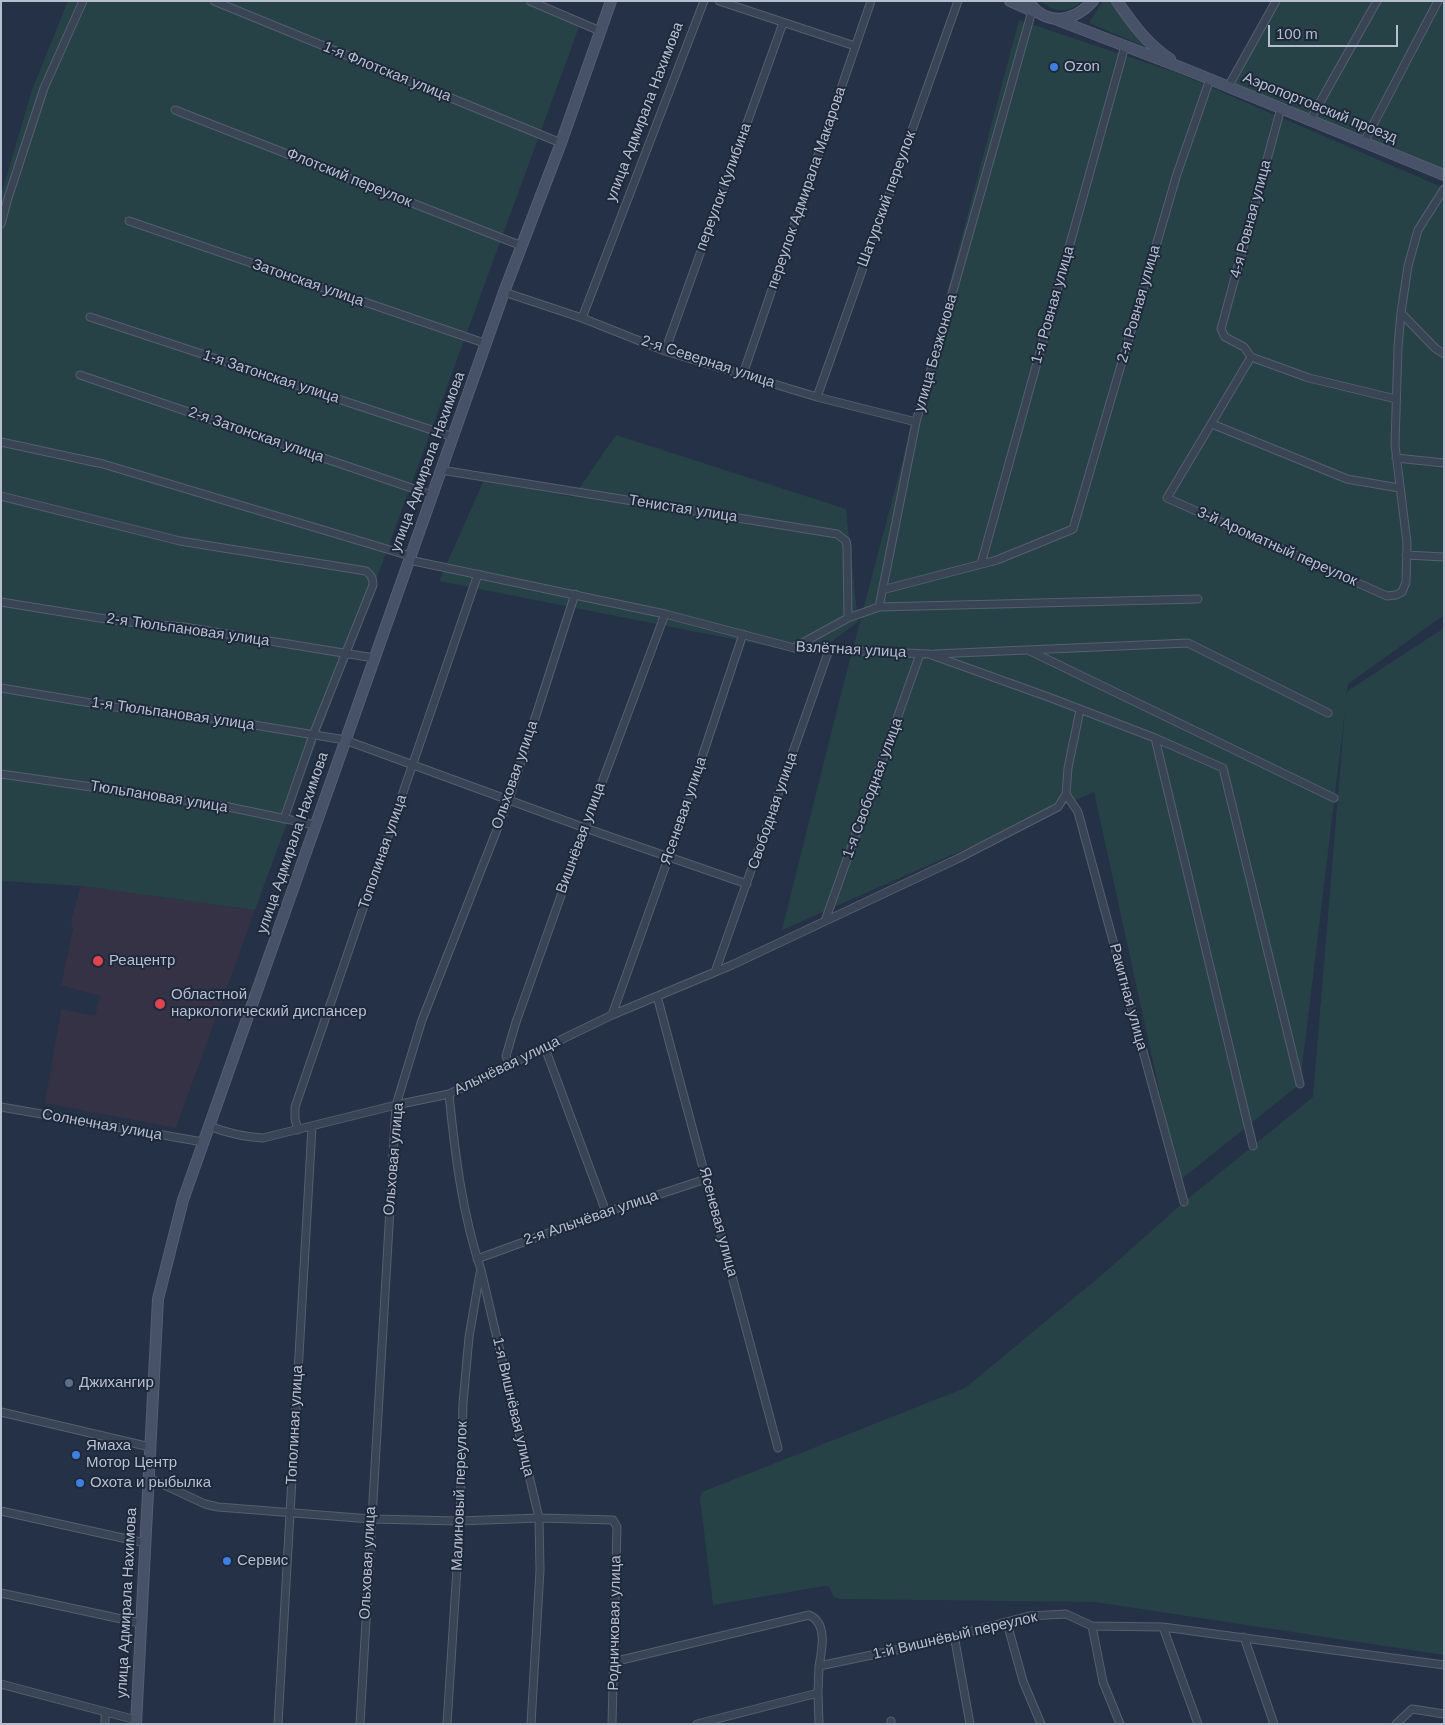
<!DOCTYPE html>
<html>
<head>
<meta charset="utf-8">
<style>
	body { margin:0 }
	#map { position:relative; width:1445px; height:1725px; overflow:hidden; background:#253146; font-family:Helvetica,sans-serif }
	canvas { display:block }
	.frame { position:absolute; inset:0; border:2px solid #b7bfcf; pointer-events:none }
	.scale { position:absolute; left:1268px; top:25px; width:130px; height:22px; box-sizing:border-box; border:2px solid #b7bfcf; border-top:0; padding-left:6px; font-size:15px; line-height:18px; white-space:nowrap; color:#b7bfcf; -webkit-text-stroke:4px #1e293b; paint-order:stroke }
</style>
</head>
<body>
<div id="map">
<canvas width="1445" height="1725"></canvas>
<div class="frame"></div>
<div class="scale">100 m</div>
</div>
<script>
const ctx = document.querySelector('canvas').getContext('2d');
ctx.lineJoin = 'round';
function paint(path, color) { ctx.fillStyle = color; ctx.fill(path, 'evenodd'); }
function strokePath(path, color, width, dash) { ctx.strokeStyle = color; ctx.lineWidth = width; ctx.lineCap = dash ? 'butt' : 'round'; ctx.setLineDash(dash || []); ctx.stroke(path); }
function write(font, color, halo, rows, align = 'center') {
  ctx.font = font + ' Helvetica,sans-serif'; ctx.lineWidth = 4; ctx.setLineDash([]); ctx.textBaseline = 'middle'; ctx.strokeStyle = halo; ctx.fillStyle = color; for (const [text, x, y, turn = 0] of rows) {
    ctx.save(); ctx.translate(x, y); ctx.rotate((+turn || 0) * Math.PI / 180); ctx.textAlign = isNaN(turn) ? turn : align; if (halo) ctx.strokeText(text, 0, 0); ctx.fillText(text, 0, 0); ctx.restore();
  }
}
paint(new Path2D(`
	M81,886l174,24 -79,218 -131,-25 16,-94 34,7 5,-20 -39,-11 12,-56 -2,-8z`), '#363246');
paint(new Path2D(`
	M68,1h453l58,26 -324,883 -174,-24 -80,-5v-686l31,-105z
	M1040,1h42c-12,13 -31,11 -42,0z
	M1103,1h8l34,43 -1,2 -55,-23z
	M1276,1h168v169l-213,-86z
	M1019,20l161,54 264,114v427l-96,69 -2,11 3,-5 95,-62v1027l-349,-53 -254,-3 -7,-2 -5,-10 -4,-1 -112,19 -13,-107 2,-6 263,-104 138,-114 81,-72 129,-105 32,-386 -45,373 -121,97 -85,-389 -312,138 61,-244z
	M616,435l230,74 12,113 -45,33 -374,-74 45,-101 89,17z`), '#274247');
const minor = new Path2D(`
	M214,1l347,142
	M530,1l70,30
	M719,1l136,45
	M1228,87l48,-86
	M1281,108l-60,221 4,8 19,10 7,10 58,21 87,21
	M175,110l347,136
	M1310,120l67,-119
	M1364,142l74,-141
	M129,221l358,123
	M1,224l7,-26 36,-110 39,-87
	M504,292l78,26 83,33 152,46 99,25
	M1401,313l34,35 9,6
	M90,317l363,120
	M582,318l122,-317
	M665,351l118,-328
	M1251,357l-84,141 220,98 9,-1 6,-3 4,-10 1,-39 -12,-98 3,-98 3,-34 7,-47 10,-36 26,-41
	M743,374l128,-373
	M80,375l352,120
	M817,397l141,-396
	M1212,424l135,55 52,9
	M1,442l102,22 307,92
	M1396,458l48,5
	M441,470l396,64 9,7 1,5 1,72
	M1,496l179,45 186,30c5,4 7,7 7,14l-60,150 -29,84
	M1406,555l38,2
	M409,560l256,54 129,34 135,6 122,44 104,40 68,30 77,316
	M981,564l144,-518
	M882,590l115,-30 76,-31 104,-355 33,-95
	M1,602l117,19 66,6 190,31
	M879,607l319,-8
	M795,647l53,-29 31,-11 37,-185 116,-411 -1,-3
	M1030,651l304,147
	M934,654l254,-11 140,70
	M1,688l114,19 103,12 127,21 240,88 162,56
	M1155,738l98,408
	M1,774l223,32 91,19
	M1066,794l12,18 106,390
	M825,921l95,-267
	M715,972l114,-322
	M657,996l121,452
	M612,1015l57,-159 74,-222
	M545,1048l61,164
	M509,1064l-3,-8 10,-34 69,-194 80,-214
	M449,1094c6,60 13,119 32,176l58,248 1,52 -9,154
	M1,1107l202,35
	M209,1126c18,7 34,11 54,12l133,-33 53,-11 163,-79 120,-50 225,-106 101,-52 8,-13 2,-26 12,-58
	M298,1130l-3,-11v-12l183,-533
	M477,1259l129,-47 100,-33
	M1,1412l149,35
	M149,1478l56,26 13,3 153,12 89,2 79,-3 74,2 4,7 -5,197
	M1,1511l144,32
	M1,1593l139,30
	M1007,1623l16,58 18,43
	M1092,1626l11,56 17,42
	M1163,1627l35,97
	M954,1635l16,89
	M1244,1637l30,87
	M613,1662l196,-47c19,8 13,35 10,51l96,-20 114,-30 37,-2 26,12 71,1 281,38
	M1,1684l135,36
	M891,1721v3
	M105,1724v-12
	M278,1724l34,-597
	M360,1724l36,-619 26,-85 87,-221 66,-205
	M447,1724l13,-203 3,-118 6,-66 11,-64
	M697,1724l121,-31
	M819,1724l-1,-31 1,-27
	M1396,1724l16,-15 32,5`);
const secondary = new Path2D(`
	M1010,1l25,11
	M1028,1c18,26 46,21 65,0
	M1117,1c15,22 30,43 53,58
	M1055,19l130,50 259,106
	M136,1724l22,-425 25,-99 321,-908 57,-149 50,-142`);
strokePath(minor, '#555f70', 9);
strokePath(secondary, '#555f70', 12);
strokePath(minor, '#394455', 7);
strokePath(secondary, '#475269', 10);
for (const [x, y, r, color] of [
	[1054,67,5,"#3f7fe0"],
	[98,961,6,"#e0444e"],
	[160,1004,6,"#e0444e"],
	[69,1383,5,"#5c6f8a"],
	[76,1455,5,"#3f7fe0"],
	[80,1483,5,"#3f7fe0"],
	[227,1561,5,"#3f7fe0"]
]) { const dot = new Path2D(); dot.arc(x, y, r, 0, 2 * Math.PI); ctx.fillStyle = color; ctx.fill(dot); strokePath(dot, '#1e293b', 2); }
write('15px', '#b7bfcf', '#1e293b', [
	["Ozon",1064,67],
	["Реацентр",109,961],
	["Областной",171,995],
	["наркологический диспансер",171,1012],
	["Джихангир",79,1383],
	["Ямаха",86,1446],
	["Мотор Центр",86,1463],
	["Охота и рыбылка",90,1483],
	["Сервис",237,1561]
], 'left');
write('15px', '#b7bfcf', '#1e293b', [
	["1-я Флотская улица",387,72,22],
	["Аэропортовский проезд",1320,108,22],
	["улица Адмирала Нахимова",645,112,-69],
	["Флотский переулок",349,178,22],
	["переулок Кулибина",724,187,-70],
	["переулок Адмирала Макарова",807,188,-71],
	["Шатурский переулок",887,199,-70],
	["4-я Ровная улица",1251,219,-75],
	["Затонская улица",308,283,19],
	["2-я Ровная улица",1139,304,-74],
	["1-я Ровная улица",1053,305,-74],
	["улица Безжонова",936,353,-74],
	["2-я Северная улица",708,362,18],
	["1-я Затонская улица",271,377,18],
	["2-я Затонская улица",256,435,19],
	["улица Адмирала Нахимова",428,462,-70],
	["Тенистая улица",683,509,9],
	["3-й Ароматный переулок",1277,547,24],
	["2-я Тюльпановая улица",188,630,8],
	["Взлётная улица",851,650,3],
	["1-я Тюльпановая улица",173,714,8],
	["Ольховая улица",515,775,-71],
	["1-я Свободная улица",873,788,-70],
	["Тюльпановая улица",159,797,9],
	["Ясеневая улица",684,811,-71],
	["Свободная улица",773,811,-71],
	["Вишнёвая улица",581,838,-70],
	["улица Адмирала Нахимова",293,843,-71],
	["Тополиная улица",383,852,-71],
	["Ракитная улица",1128,997,75],
	["Алычёвая улица",507,1066,-26],
	["Солнечная улица",102,1125,10],
	["Ольховая улица",394,1159,-85],
	["2-я Алычёвая улица",591,1218,-19],
	["Ясеневая улица",718,1222,75],
	["1-я Вишнёвая улица",513,1407,77],
	["Тополиная улица",295,1425,-87],
	["Малиновый переулок",460,1496,-88],
	["Ольховая улица",368,1563,-87],
	["улица Адмирала Нахимова",127,1603,-87],
	["Родничковая улица",615,1623,-89],
	["1-й Вишнёвый переулок",955,1636,-13]
]);
</script>
</body>
</html>
